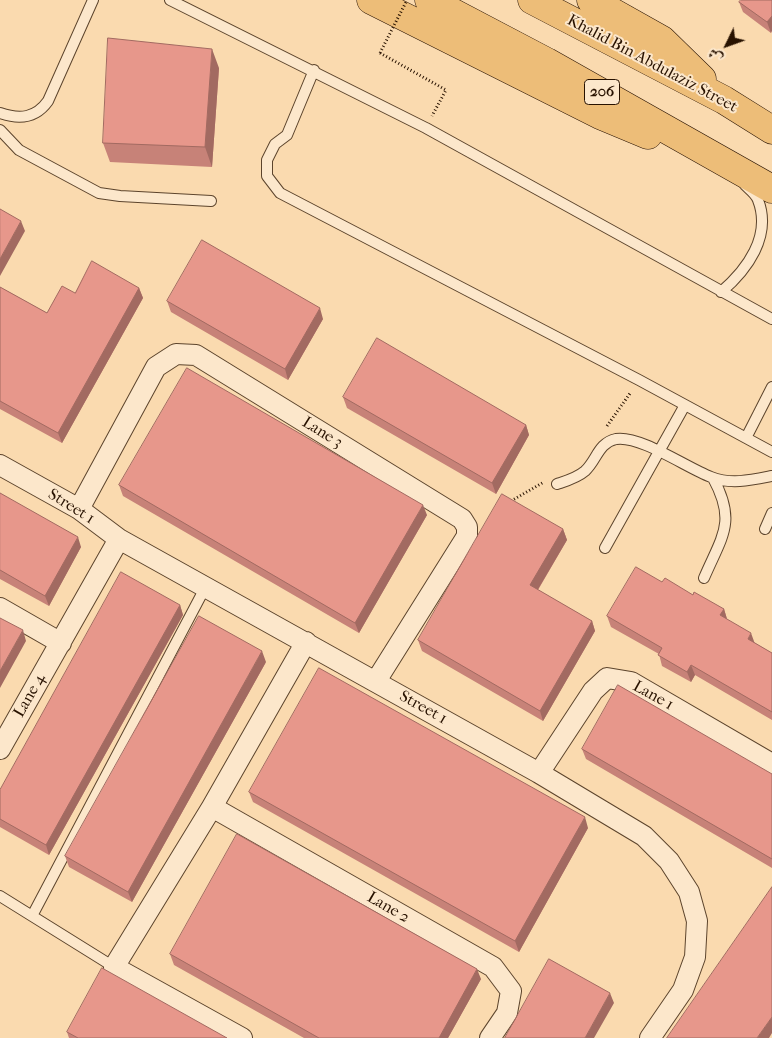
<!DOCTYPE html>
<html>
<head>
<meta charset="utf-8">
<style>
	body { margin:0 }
	#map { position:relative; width:772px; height:1038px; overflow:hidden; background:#fadaaf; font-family:"IM FELL French Canon",Amiri,serif }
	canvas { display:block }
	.north { position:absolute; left:702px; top:20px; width:50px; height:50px; -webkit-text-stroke:4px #fce7cb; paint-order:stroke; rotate:228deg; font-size:14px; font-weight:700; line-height:20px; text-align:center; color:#281200 }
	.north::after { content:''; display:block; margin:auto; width:18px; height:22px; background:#281200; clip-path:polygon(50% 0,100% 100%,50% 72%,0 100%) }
</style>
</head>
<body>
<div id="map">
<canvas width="772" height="1038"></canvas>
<div class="north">ش</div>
</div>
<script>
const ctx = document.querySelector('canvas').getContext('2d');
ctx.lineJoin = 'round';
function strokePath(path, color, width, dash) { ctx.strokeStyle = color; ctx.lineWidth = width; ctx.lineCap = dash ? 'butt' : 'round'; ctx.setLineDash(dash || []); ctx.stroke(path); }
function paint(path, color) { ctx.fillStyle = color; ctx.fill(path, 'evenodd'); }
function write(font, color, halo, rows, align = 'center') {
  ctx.font = font + ' "IM FELL French Canon",serif'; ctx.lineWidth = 4; ctx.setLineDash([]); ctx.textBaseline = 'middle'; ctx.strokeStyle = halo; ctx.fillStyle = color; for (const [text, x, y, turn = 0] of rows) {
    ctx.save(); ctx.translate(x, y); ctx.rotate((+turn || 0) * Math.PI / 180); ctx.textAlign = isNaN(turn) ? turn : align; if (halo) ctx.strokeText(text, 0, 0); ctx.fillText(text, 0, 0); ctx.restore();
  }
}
const service = new Path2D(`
	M170,0l256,128 346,191
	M314,70l-27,65 -12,9 -8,16v16l13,17 359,187 133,72
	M0,113c20,7 36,5 48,-12l45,-101
	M0,130l19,20 80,43 21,3 91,5
	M721,292c26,-22 51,-56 37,-92 -2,-6 -9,-11 -13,-15
	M746,438l26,-51
	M557,484c9,-3 20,-6 28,-13 12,-11 13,-28 31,-32 24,-4 71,29 95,38 20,8 41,3 61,-1
	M765,529l7,-16
	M605,548l80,-143
	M704,578c18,-42 33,-56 9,-100
	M0,896l114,71
	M32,916l174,-330`);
const minor = new Path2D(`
	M0,465l79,44 40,30 420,234 105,63 25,25 20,31 8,29 -2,36 -12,33 -33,48
	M79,509l77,-142 20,-13 20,1 266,164 5,8v9l-91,145
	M0,608l61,35
	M0,749l119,-210
	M539,773l54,-82 14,-13 24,4 141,82
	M212,807l281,160 18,24 -4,22 -17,25
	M242,1038l-128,-71 98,-160 94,-165`);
const primary = new Path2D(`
	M371,0l229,115 48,20
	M429,0l118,62 225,127
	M532,0l192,100 48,30
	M591,0l71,40 40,39`);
strokePath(service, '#5c442c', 12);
strokePath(minor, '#5c442c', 22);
strokePath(primary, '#281200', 29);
strokePath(new Path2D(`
	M380,53l66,37 -14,26
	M607,426l24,-34
	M511,501l33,-19`), '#281200', 3, [1, 2.5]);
strokePath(service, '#fce7cb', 10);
strokePath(minor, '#fce7cb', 20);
strokePath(primary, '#edbd78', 28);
strokePath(new Path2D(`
	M380,53l27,-53`), '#281200', 3, [1, 2.5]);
paint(new Path2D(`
	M772,0l-1,33 -28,-21 -4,-10z
	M219,68l-7,99 -102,-5 -7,-19z
	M0,287l47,26 28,-20 64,-5 4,10 -81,145 -62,-34z
	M167,301l156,18 -35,61 -117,-68z
	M343,397l183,28 3,10 -33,59 -149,-86z
	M119,485l308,30 -68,118 -236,-137z
	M0,493l81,54 -32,59 -49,-27z
	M563,529l4,11 -29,50 54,31 3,10 -52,90 -121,-70 -4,-11z
	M662,582l31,13 31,14 3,10 28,24 17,10v67l-77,-45 -4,7 -29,-16 -3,-12 -48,-27 -4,-11z
	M180,605l3,10 -134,240 -49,-28v-37z
	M266,662l-134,240 -63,-35 -4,-11z
	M582,749l190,25v94l-186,-109z
	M249,792l339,36 -69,124 -266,-150z
	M170,954l311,25 -33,59h-144l-130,-73z
	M67,1032l160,6h-158z`), '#c78278');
paint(new Path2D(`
	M772,16v15l-1,2 -4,-11z
	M212,49l7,19 -7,99 -7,-20z
	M21,221l4,10 -25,45v-17z
	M139,288l4,10 -81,145 -4,-10z
	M320,308l3,11 -35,61 -3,-11z
	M526,425l3,10 -33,59 -4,-11z
	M423,505l4,10 -68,118 -4,-10z
	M563,529l4,11 -33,56 -4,-11z
	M78,537l3,10 -32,59 -4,-10z
	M180,605l3,10 -134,240 -3,-10z
	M724,609l3,10 -7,-4z
	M592,621l3,10 -52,90 -3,-10z
	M23,630l3,11 -26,47v-17z
	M751,633l4,11 -7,-5z
	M262,651l4,11 -134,240 -4,-10z
	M691,665l4,10 -4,7 -4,-10z
	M585,817l3,11 -69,124 -4,-11z
	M477,969l4,10 -33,59h-9z
	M610,993l4,10 -20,35h-9z
	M772,1017v16l-3,5h-12z`), '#a26a61');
const building = new Path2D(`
	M741,0h31v16l-5,6 -28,-20z
	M108,38l104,11 -7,98 -102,-4z
	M0,209l21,12 -21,38z
	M202,240l118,68 -35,61 -118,-68z
	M92,261l47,27 -81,145 -58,-32v-114l47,26 15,-27 13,7z
	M377,338l149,87 -34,58 -149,-86z
	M187,368l236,137 -68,118 -236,-138z
	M0,493l78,44 -33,59 -45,-26z
	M502,494l61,35 -33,56 62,36 -52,90 -122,-71z
	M636,567l26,15 3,-4 28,17 1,-3 30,17 -4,6 31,18 -3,6 24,14v59l-81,-47 -4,7 -29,-17 4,-7 -55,-32z
	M121,572l59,33 -134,240 -46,-26v-29z
	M199,616l63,35 -134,241 -63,-36z
	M0,618l23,12 -23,41z
	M319,668l266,149 -70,124 -266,-149z
	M618,685l154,89v85l-190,-110z
	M237,834l240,135 -38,69h-120l-149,-84z
	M772,887v130l-15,21h-90z
	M549,959l61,34 -25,45h-80z
	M102,968l125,70h-149l-11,-6z`);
paint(building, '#e7978b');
strokePath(building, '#a26a61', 1);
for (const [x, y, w] of [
	[602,92,35]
]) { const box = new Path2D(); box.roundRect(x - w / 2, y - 12.5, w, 25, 4); ctx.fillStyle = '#fce7cb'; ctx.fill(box); strokePath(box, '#281200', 1); }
write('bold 15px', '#281200', null, [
	["206",602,92]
]);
write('16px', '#281200', '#fce7cb', [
	["Khalid Bin Abdulaziz Street",652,64,28],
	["Lane 3",322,433,32],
	["Street 1",71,507,32],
	["Lane 4",30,696,-60],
	["Lane 1",653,696,29],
	["Street 1",423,708,29],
	["Lane 2",388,908,30]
]);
</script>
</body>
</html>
